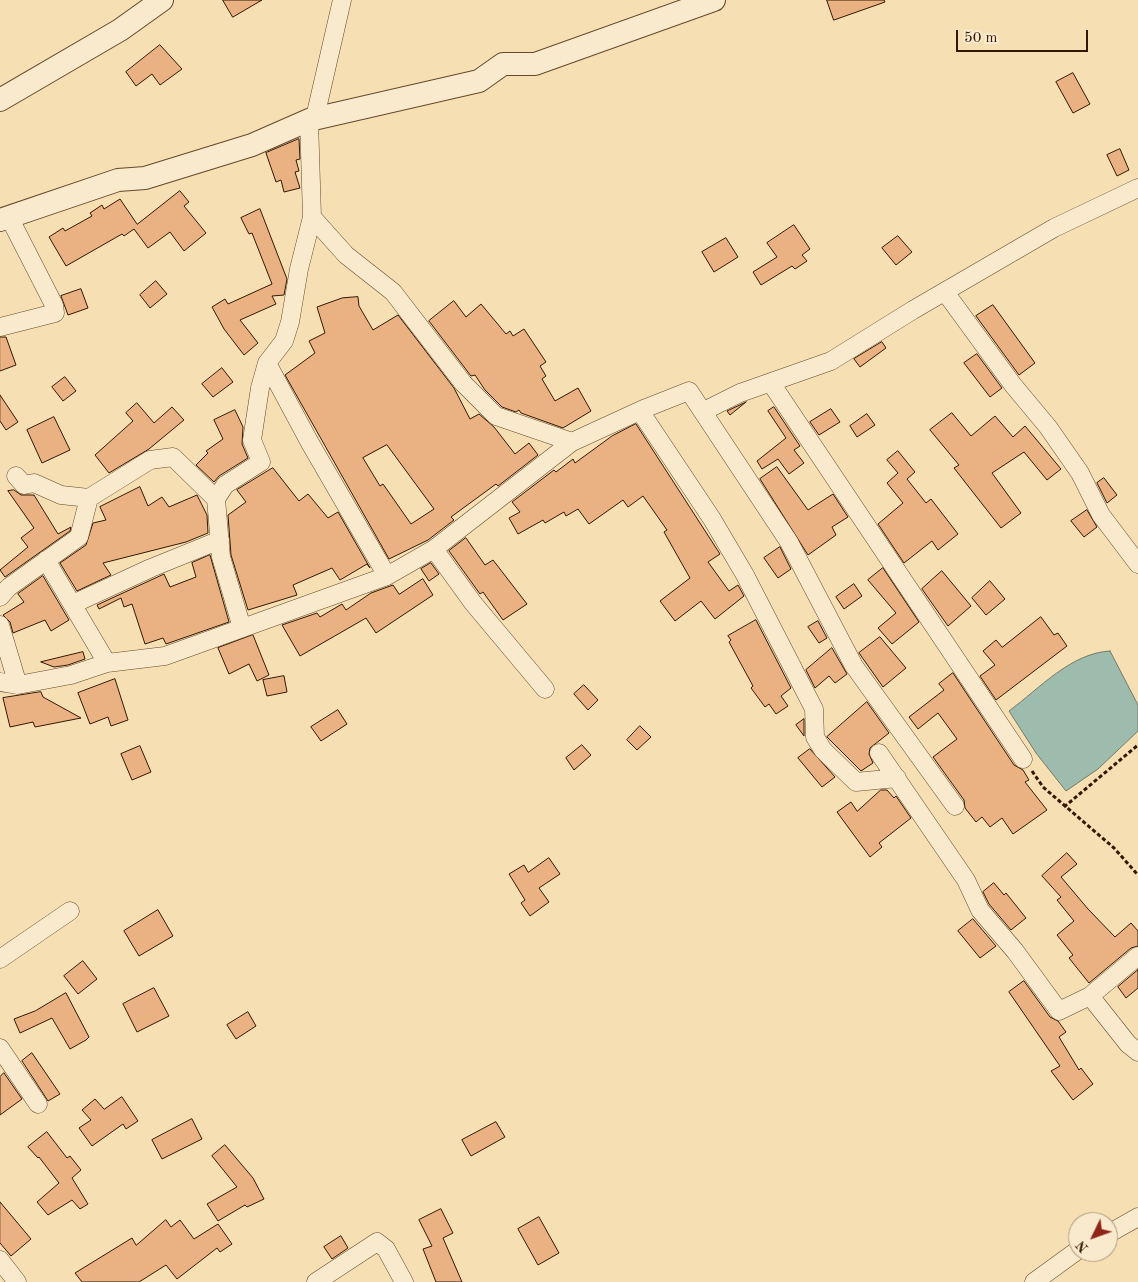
<!DOCTYPE html>
<html>
<head>
<meta charset="utf-8">
<style>
	body { margin:0 }
	#map { position:relative; width:1138px; height:1282px; overflow:hidden; background:#f6dfb2; font-family:"Old Standard TT",serif }
	canvas { display:block }
	.north { position:absolute; left:1068px; top:1212px; width:50px; height:50px; box-sizing:border-box; background:#f9eacd; border:1px solid #aa967b; border-radius:50%; rotate:228deg; font-size:14px; font-weight:700; line-height:20px; text-align:center; color:#331700 }
	.north::after { content:''; display:block; margin:auto; width:18px; height:22px; background:#8f2418; clip-path:polygon(50% 0,100% 100%,50% 72%,0 100%) }
	.scale { position:absolute; left:956px; top:30px; width:132px; height:22px; box-sizing:border-box; border:2px solid #331700; border-top:0; padding-left:6px; font-size:15px; line-height:18px; white-space:nowrap; color:#331700; -webkit-text-stroke:4px #f9eacd; paint-order:stroke }
</style>
</head>
<body>
<div id="map">
<canvas width="1138" height="1282"></canvas>
<div class="north">N</div>
<div class="scale">50 m</div>
</div>
<script>
const ctx = document.querySelector('canvas').getContext('2d');
ctx.lineJoin = 'round';
function paint(path, color) { ctx.fillStyle = color; ctx.fill(path, 'evenodd'); }
function strokePath(path, color, width, dash) { ctx.strokeStyle = color; ctx.lineWidth = width; ctx.lineCap = dash ? 'butt' : 'round'; ctx.setLineDash(dash || []); ctx.stroke(path); }
const water = new Path2D(`
	M1110,651l28,54v26l-40,38 -32,22 -30,-38 -27,-42c31,-23 62,-58 101,-60z`);
paint(water, '#9dbcae');
strokePath(water, '#737a68', 1);
const building = new Path2D(`
	M223,0h39l-29,17z
	M827,0h57l1,2 -51,18z
	M160,45l22,24 -22,16 -8,-11 -16,12 -10,-14z
	M1073,73l17,31 -17,9 -17,-31z
	M299,139l1,20 -4,1 3,11 -4,1 5,16 -16,4 -3,-12 -5,2 -10,-29z
	M1120,149l9,21 -12,6 -10,-21z
	M180,191l9,11 -5,4 22,27 -22,18 -14,-19 -22,16 -14,-19 -10,7 -2,-2 -56,32 -17,-29 14,-9 2,3 27,-15 -2,-3 12,-8 2,4 16,-10 17,25z
	M260,209l27,70 -3,16 -12,1 4,8 -36,16 18,23 -14,12 -20,-26 -12,-22 13,-8 3,5 44,-20 -20,-51 -3,1 -8,-16z
	M794,225l16,24 -8,6 5,6 -12,8 -3,-3 -31,19 -8,-13 24,-15 -10,-14z
	M898,236l14,16 -16,13 -14,-17z
	M726,238l12,19 -24,15 -12,-20z
	M156,281l11,13 -17,14 -10,-13z
	M81,289l7,19 -20,7 -7,-19z
	M358,297l1,9 14,24 25,-15 56,73 16,31 9,-5 15,13 21,27 14,-11 9,12 -40,31 -2,-2 -45,33 3,3 -26,20 -39,19 -104,-184 30,-22 -6,-12 16,-8 -8,-26 25,-9zM387,445l47,64 -23,15 -28,-40 -3,2 -17,-28z
	M454,301l12,16 15,-13 25,30 4,-3 3,5 11,-7 22,33 -6,4 6,10 -4,3 13,22 23,-13 13,23 -28,17 -42,-15 -2,-3 -3,2 -14,-5 -17,-17 -10,-15 -4,1 -42,-55z
	M993,305l42,58 -16,12 -43,-59z
	M0,337h6l10,28 -16,6z
	M882,342l4,6 -26,19 -6,-8z
	M977,354l25,34 -12,9 -26,-34z
	M222,368l11,14 -20,15 -11,-13z
	M65,377l11,14 -13,10 -11,-14z
	M0,395l18,27 -12,8 -6,-9z
	M746,402l-16,13 -3,-4 17,-8z
	M137,403l17,20 18,-16 12,13 -35,29 -40,24 -14,-18 38,-34 -7,-8z
	M774,407l26,39 -6,4 10,13 -15,11 -11,-15 -16,10 -5,-8 29,-23 -18,-27z
	M831,409l9,13 -21,13 -9,-13z
	M235,410l8,17 -1,17 6,14 -29,18 -5,6 -18,-17 12,-12 -2,-2 17,-12 -9,-19z
	M952,413l19,23 24,-20 18,21 12,-11 36,43 -14,11 -23,-28 -32,21 29,40 -20,15 -47,-60 5,-3 -29,-35z
	M867,414l8,11 -18,12 -7,-11z
	M54,417l16,33 -28,13 -15,-33z
	M636,424l84,130 -12,8 21,29 9,-6 6,11 -29,23 -14,-18 -26,20 -15,-20 30,-23 -26,-46 3,-2 -24,-34 -15,11 -5,-7 -34,24 -11,-15 -12,7 -2,-4 -19,11 -2,-3 -25,14 -9,-16 11,-6 -8,-10 42,-32 2,2 17,-13 2,4 37,-27z
	M898,451l17,21 -8,7 19,24 5,-4 27,35 -20,16 -6,-9 -28,22 -26,-39 25,-21 -16,-20 11,-10 -11,-13z
	M777,467l31,43 25,-16 15,23 -16,10 4,8 -28,20 -48,-76z
	M273,468l26,33 9,-7 20,24 10,-6 32,56 -3,-4 -27,16 -8,-12 -39,17 4,10 -49,15 -17,-55 -3,-40 18,-13 -9,-12z
	M1104,478l13,17 -10,8 -10,-20z
	M140,487l8,19 14,-9 7,10 28,-12 10,20 1,18 -22,9 -83,21 8,12 -34,16 -17,-28 26,-18 7,-22 13,-3 -6,-13z
	M14,490l7,5h13l24,39 13,-7 -1,4 -65,46 -5,-7 28,-23 -7,-9 13,-10 -26,-37z
	M1087,510l10,17 -13,10 -13,-16z
	M466,538l19,27 8,-5 34,44 -24,16 -20,-28 -3,2 -31,-43z
	M780,547l11,22 -13,9 -14,-20z
	M210,555l19,67 -63,22 -3,-6 -18,6 -13,-40 -8,3 -3,-9 -22,11 -2,-4 67,-31 6,13 26,-10 -4,-14z
	M431,563l8,11 -10,7 -8,-12z
	M883,568l36,54 -27,22 -14,-16 18,-15 -28,-33z
	M942,571l29,35 -23,20 -26,-37z
	M43,576l26,44 -18,11 -6,-11 -32,13 -3,-11 -7,-7 21,-13 -6,-8z
	M423,579l10,16 -57,38 -10,-15 -66,38 -18,-31 35,-12 3,4 22,-13 4,6 25,-17 22,-8 6,9z
	M990,581l15,18 -19,16 -14,-17z
	M854,584l8,12 -18,13 -8,-12z
	M1041,617l13,18 4,-2 9,13 -71,54 -16,-24 15,-11 -12,-14 13,-11 6,7z
	M756,620l35,68 -10,8 7,10 -12,8 -7,-10 -4,3 -14,-19 2,-2 -24,-44 2,-2 -3,-4z
	M818,621l9,17 -8,5 -11,-16z
	M253,635l16,40 -12,6 -8,-17 -20,10 -11,-26z
	M880,637l26,31 -23,19 -24,-34z
	M832,648l15,26 -12,9 -6,-7 -14,12 -9,-18z
	M83,652l2,7 -17,6 -14,2 -13,-5z
	M953,673l61,92 9,5 6,10 -4,2 22,28 -34,24 -11,-16 -12,9 -8,-10 -6,5 -11,-14 -1,-8 -31,-43 24,-18 -19,-26 -20,16 -9,-12 35,-27 -5,-6z
	M284,676l3,16 -20,4 -4,-16z
	M115,679l13,41 -17,6 -3,-9 -18,7 -12,-31z
	M584,685l14,15 -10,10 -14,-16z
	M41,692l2,5 38,21 -46,9 -2,-5 -23,5 -7,-29z
	M867,702l22,31 -19,15 -1,6 4,9 -12,8 -34,-34z
	M338,710l9,14 -26,17 -10,-14z
	M804,719v17l-8,-11z
	M640,726l11,11 -14,13 -10,-10z
	M582,745l9,10 -17,15 -8,-12z
	M140,746l11,26 -19,8 -11,-26z
	M810,749l25,28 -13,10 -24,-29z
	M881,790h6l7,8 2,-2 15,22 -32,25 3,4 -12,10 -33,-45 14,-10 6,9z
	M1067,853l10,11 -16,13 27,32 27,28 16,-14 7,8v15l-7,2 -42,35 -20,-25 4,-3 -16,-20 17,-14 -17,-21 4,-3 -19,-21z
	M549,858l11,16 -21,14 10,14 -19,14 -9,-13 4,-3 -16,-26 15,-9 4,7z
	M994,883l10,12 2,-2 20,25 -15,12 -22,-26 -6,-12z
	M158,910l15,26 -34,20 -15,-25z
	M973,919l23,27 -16,12 -22,-27z
	M83,961l14,18 -19,15 -14,-18z
	M1138,970v18l-12,10 -8,-11z
	M1024,981l26,36 8,4 8,11 -7,5 20,33 2,-2 12,16 -20,16 -22,-29 9,-5 -51,-74z
	M154,988l15,28 -32,16 -14,-28z
	M66,993l23,44 -3,3 -16,9 -18,-31 -32,15 -6,-14 21,-8z
	M248,1012l8,14 -20,13 -9,-14z
	M32,1053l28,41 -12,7 -26,-40z
	M4,1073l18,26 -22,16v-38z
	M122,1097l16,24 -12,8 -3,-5 -31,22 -13,-18 12,-8 -9,-10 13,-11 9,10z
	M192,1119l10,20 -40,20 -10,-19z
	M496,1122l9,15 -34,19 -9,-16z
	M47,1132l20,26 3,-2 11,14 -9,8 16,26 -8,5 -8,-9 -24,15 -11,-13 22,-19 -20,-26 -1,1 -10,-11z
	M225,1145l28,33 11,21 -17,8 -2,-2 -27,16 -11,-17 30,-17 -25,-31z
	M0,1202l31,37 -20,17 -11,-13z
	M441,1209l12,24 -10,5 19,44h-26l-13,-33 9,-3 -13,-26z
	M539,1217l20,36 -21,12 -20,-36z
	M166,1220l5,7 9,-7 14,19 24,-15 14,20 -12,8 -3,-4 -40,31 -11,-14 -27,17h-57l-7,-9 57,-35 4,7z
	M341,1236l7,12 -16,11 -8,-12z`);
paint(building, '#eab283');
strokePath(building, '#331700', 1);
const minor = new Path2D(`
	M342,0l-26,113 -7,7 3,97 34,38 47,37 70,91 33,33 76,26
	M945,292l68,93 35,42 32,46 21,42 37,49
	M0,327l55,-14 -1,-8 -45,-88
	M267,363l43,80 77,133
	M771,383l252,376
	M640,411l72,108 33,56 69,134 1,28 8,13 33,32 41,-4
	M704,411l36,-18 91,-32 82,-51 141,-82 84,-40
	M16,476l8,9 10,-2 27,12 28,3
	M434,549l39,54 72,86
	M46,560l61,103
	M0,597l9,-10 70,-50 10,-39 61,-38 23,-3 43,42
	M73,604l78,-36 69,-28
	M0,625l18,60
	M242,628l-21,-71 -5,-58 9,-14 36,-23 -9,-22 8,-52 7,-25 17,-22 6,-19 9,-53 13,-52
	M0,682l18,3 53,-10 36,-12 58,-7 222,-80 47,-27 138,-107 74,-34 43,-17 100,151 65,124 101,140
	M879,753l87,127 14,30 35,41 44,60 31,-15 38,48 10,8
	M0,959l70,-48
	M1090,996l48,-40
	M0,1048l38,56
	M1108,1234l30,-17
	M0,1260l17,22
	M316,1282l61,-40 9,7 18,33
	M1034,1282l44,-32`);
const tertiary = new Path2D(`
	M0,100l120,-70 42,-30
	M0,220l118,-40 27,-2 107,-33 57,-25 170,-39 24,-17h32l179,-64`);
strokePath(minor, '#64492c', 19);
strokePath(tertiary, '#64492c', 24);
strokePath(new Path2D(`
	M1032,771l11,16 71,61 24,27
	M1064,807l74,-62`), '#331700', 3, [4, 2.5]);
strokePath(minor, '#f9eacd', 18);
strokePath(tertiary, '#f9eacd', 22);
</script>
</body>
</html>
